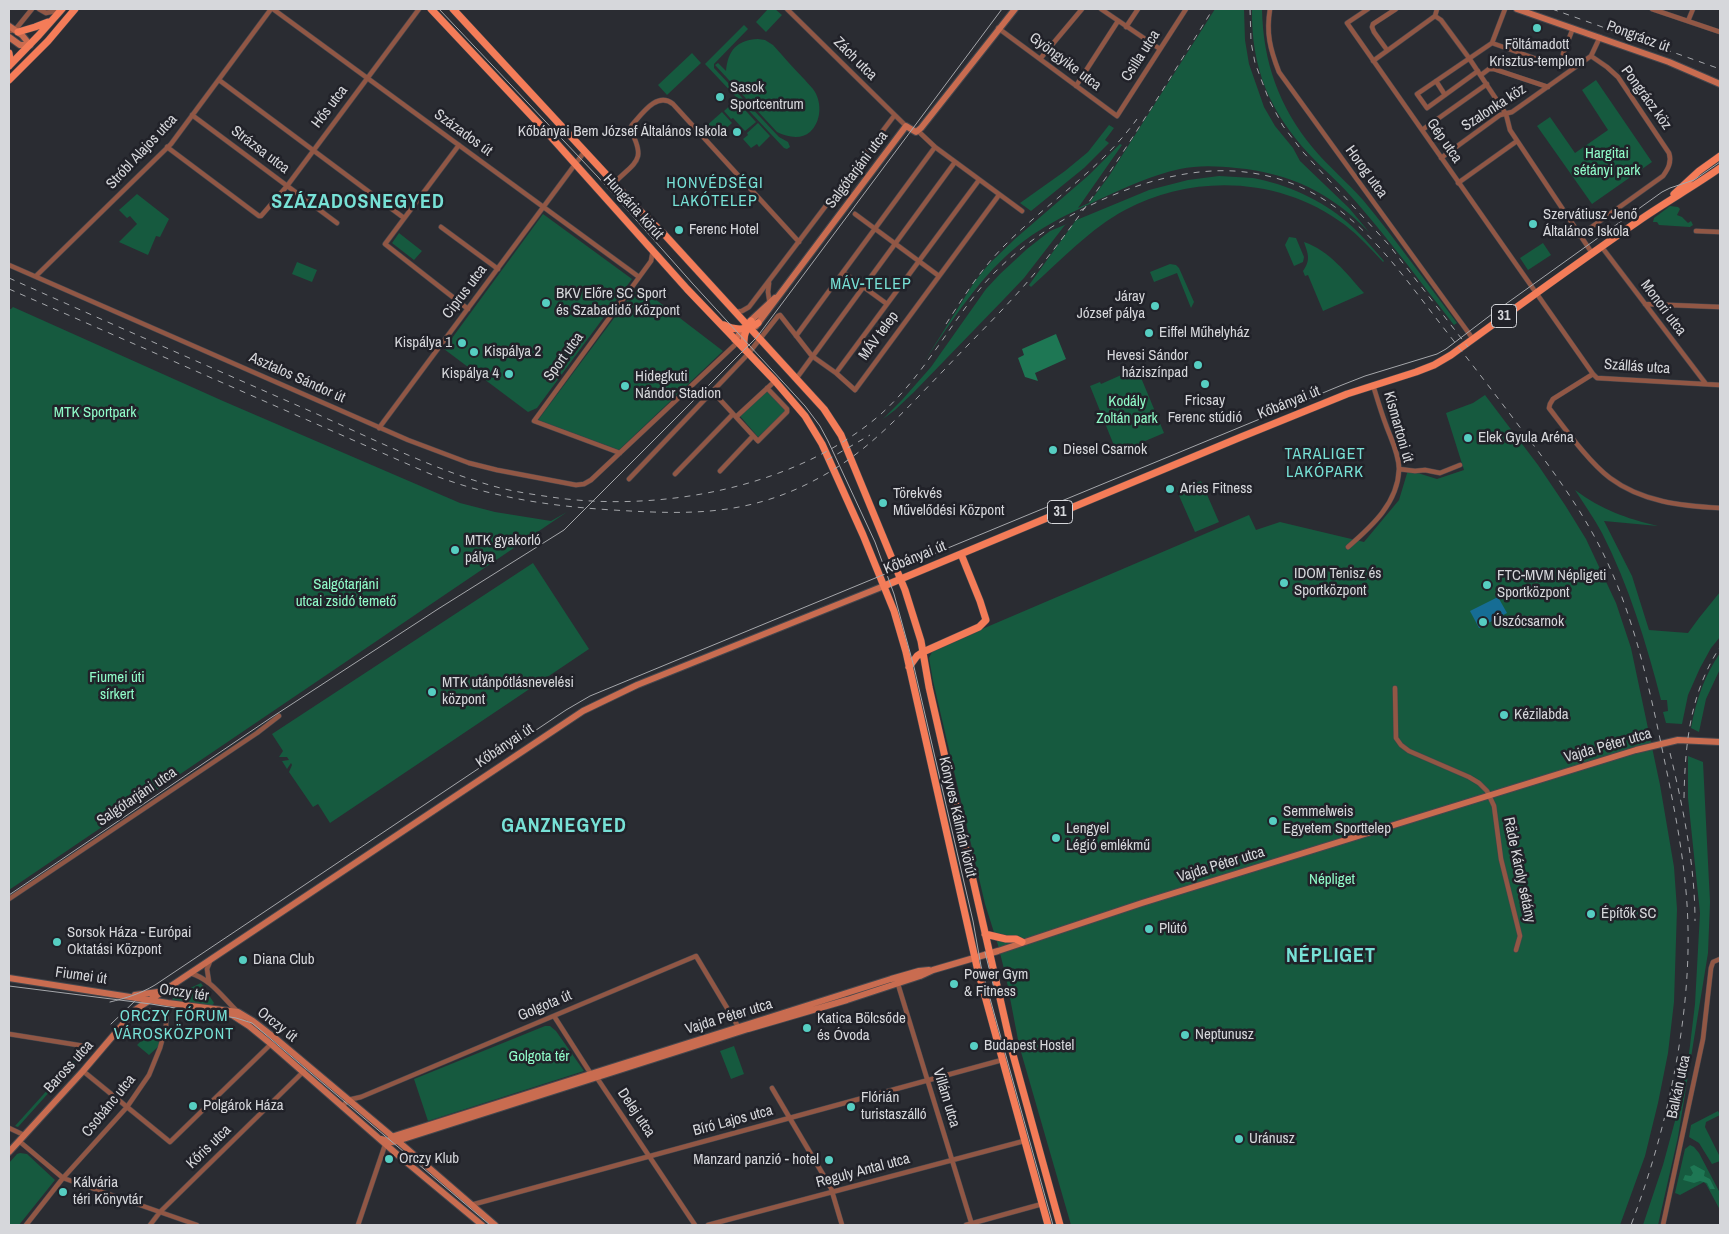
<!DOCTYPE html>
<html>
<head>
<meta charset="utf-8">
<style>
	body { margin:0 }
	#map { position:relative; width:1729px; height:1234px; overflow:hidden; background:#2a2c32; font-family:"Archivo Narrow",sans-serif }
	canvas { display:block }
	.frame { position:absolute; inset:0; border:10px solid #d6d7db; pointer-events:none }
</style>
</head>
<body>
<div id="map">
<canvas width="1729" height="1234"></canvas>
<div class="frame"></div>
</div>
<script>
const ctx = document.querySelector('canvas').getContext('2d');
ctx.lineJoin = 'round';
function paint(path, color) { ctx.fillStyle = color; ctx.fill(path, 'evenodd'); }
function strokePath(path, color, width, dash) { ctx.strokeStyle = color; ctx.lineWidth = width; ctx.lineCap = dash ? 'butt' : 'round'; ctx.setLineDash(dash || []); ctx.stroke(path); }
function write(font, color, halo, rows, align = 'center') {
  ctx.font = font + ' "Archivo Narrow",sans-serif'; ctx.lineWidth = 5; ctx.setLineDash([]); ctx.textBaseline = 'middle'; ctx.strokeStyle = halo; ctx.fillStyle = color; for (const [text, x, y, turn = 0] of rows) {
    ctx.save(); ctx.translate(x, y); ctx.rotate((+turn || 0) * Math.PI / 180); ctx.textAlign = isNaN(turn) ? turn : align; if (halo) ctx.strokeText(text, 0, 0); ctx.fillText(text, 0, 0); ctx.restore();
  }
}
paint(new Path2D(`
	M768,9h7l7,6 -16,17 -10,-10z
	M1215,9h29l1,31 4,24 15,43 11,19 18,22 7,13 49,47 20,24c-38,-39 -78,-59 -133,-64 -18,-2 -38,-3 -56,1 -28,6 -56,19 -82,31 -36,17 -63,29 -93,57 -32,30 -56,68 -81,105l51,-81 14,-17 27,-26 73,-63 31,-31 2,1 -44,63 11,-5 20,-27z
	M1252,9h10c1,53 17,98 51,139 15,18 34,34 50,52 33,40 63,82 94,123l-3,2c-32,-41 -63,-83 -97,-122 -15,-18 -33,-33 -48,-49 -40,-43 -58,-87 -57,-145z
	M744,25l4,4 -34,35v4l65,69 9,5 2,5 -3,2 -3,-1 -79,-84z
	M758,39l7,1 8,5c11,12 21,24 32,35 3,4 8,8 10,12 7,12 6,30 -5,40 -9,8 -23,5 -33,0l-62,-67 3,-2 8,8c2,-21 11,-31 32,-32z
	M692,53l9,10 -34,32 -9,-10z
	M1596,80l56,82 -60,42 -55,-78 13,-9 25,36 33,-23 -26,-40z
	M736,100l20,22 -11,9 -12,-13 -2,1 -7,-8z
	M722,112l10,11 -18,16 -10,-11z
	M758,123l12,13 -11,11 -2,-3 -6,4 -8,-9 5,-4 -1,-2z
	M1109,125l5,3 -9,12 4,3 -25,25 -53,43 -11,-8 45,-32 23,-19z
	M1219,176c11,1 23,1 34,2 33,6 69,22 94,44 14,12 25,25 37,39l-1,1c-12,-13 -24,-26 -38,-37 -63,-48 -151,-52 -220,-15 -34,18 -65,51 -94,77l-2,-2 47,-65 -11,5 -41,53 -20,21 -90,93 -19,18 -12,9 19,-19 29,-33 55,-78 14,-15 27,-25 23,-18 99,-41 39,-10z
	M137,194l32,25 -9,18 -4,-1 -8,19 -29,-13 18,-18 -7,-8 -3,2 -8,-8z
	M1670,206l8,1 2,2 -3,6 5,2 6,6 3,-2 2,4 -3,2 -31,-2 -2,-3h-4l1,-4z
	M543,214l89,65 -95,129 -9,4 -84,-63z
	M399,233l23,18 -8,9 -22,-17z
	M1289,237l7,1 8,19 -1,5 -9,4 -9,-21z
	M1304,242c26,9 42,31 60,51l-41,18 -15,-36 -3,1 -2,-5c8,-11 5,-17 1,-29z
	M1543,243l8,12 -23,15 -8,-12z
	M297,262l20,8 -5,12 -20,-8z
	M1170,264l6,1 3,3 15,34 -3,6 -14,-35 -23,9 -4,-10z
	M638,286l85,65 -104,99 -81,-30z
	M13,307l210,94 237,102 35,9 56,9 16,-9 -558,378v-581h2z
	M1137,368l27,65 -47,20 -27,-67 10,-4 1,2z
	M767,391l19,20 -28,26 -18,-21z
	M1485,395l53,70 27,40 21,34 30,64 15,45 29,137 14,82 3,42 -3,93 -6,51 -10,50 -13,53 -25,69h-549l-52,-180 -13,-68 -8,-32 -13,-41 -52,-223 -4,-23 4,-8 316,-135 7,15 24,-8 84,20 35,-42 9,-30 29,9 27,-9 -18,-57 27,-10z
	M1201,481l18,41 -24,10 -18,-41z
	M1575,490c27,20 50,28 83,36l-54,-5 28,55 17,54 39,3 11,-15 21,-26v45l-9,11 -11,20 -12,27 -6,29 -16,-1 -3,-11 5,-1 -1,-11h-6c-15,-58 -32,-114 -59,-167 -8,-15 -18,-29 -27,-43z
	M533,563l56,86 -259,174 -12,-19 -5,3 -24,-35 3,-7 -1,-2 -4,6 -5,-8 7,-1 -2,-3h-8l4,-6 -11,-17z
	M1720,653v16l-14,30 -7,33 -8,-4c5,-27 13,-52 29,-75z
	M1688,756l15,6 7,140 -2,51 -30,184 -20,88h-15l20,-60 15,-55 10,-48 7,-58 5,-91 -12,-115z
	M201,983l13,20 -3,4 -39,-5 1,-6z
	M545,1026h5l6,5 28,40 -156,50 -14,-42z
	M154,1035l7,1 -2,10 -10,9 -12,-10 6,-6z
	M734,1046l10,28 -13,5 -11,-28z
	M77,1057l2,2 -61,68 -3,-1z
	M1718,1111l2,4 -14,7 -1,5 15,30v4l-8,3 -13,-21 -10,-6 2,-12z
	M1690,1145l4,2 5,6 21,40v17l-14,-26 -2,-2 -24,13 -5,-2 10,-44z
	M20,1153l7,1 28,26 -36,45h-10v-62l8,-9z`), '#165a3f');
paint(new Path2D(`
	M1056,334l10,25 -31,14 3,8 -13,-4 -7,-19 6,-3 -2,-6z
	M1694,1165l11,6 -1,5 6,3 5,10h-5l-3,-6 -7,-2 -6,2 -11,-3 2,-5 6,1 2,-3 -3,-6z`), '#1e7754');
paint(new Path2D(`
	M1498,597l9,16 -28,15 -9,-17z`), '#166d95');
const street = new Path2D(`
	M39,9l7,4 14,-3
	M273,9l366,268
	M787,9l119,117
	M1101,9l59,40
	M1270,9c-4,24 0,40 9,63l194,267
	M1368,9l-21,14 246,351 4,4 123,7
	M1652,9l68,23
	M1435,16l6,4 28,38 37,56 4,16 82,123
	M1688,21l5,-12
	M1126,27l12,-18
	M998,28l119,88 69,-107
	M9,31l6,-1 17,-21
	M1492,43l56,20
	M1387,50l-13,-18 -2,-5 1,-3 23,-15
	M1563,54l10,-26
	M1040,59l42,-50
	M1373,61l62,-45 2,-7
	M1478,71l-51,37 -10,-14 75,-51 13,-34
	M1481,75l8,-6h5l54,18
	M219,80l185,138
	M1436,81l9,14
	M1076,86l42,-65
	M192,115l145,108
	M1422,130l65,-46
	M918,131l17,16 87,64
	M459,145l-74,99 83,65
	M167,147l92,69h2l26,-30 132,-177
	M1441,158l59,-43 12,-3 79,-56 9,-19
	M614,183c22,-22 33,-22 16,-54l2,-4c10,-11 25,-34 41,-21l126,138
	M1458,183l59,-42
	M855,214l84,62
	M441,227l57,42
	M1696,231l24,1
	M1579,236l84,-60c5,-7 9,-14 6,-23l-51,-76 -11,-10 -16,-11
	M1601,246l105,138
	M9,265l399,175 61,23 28,7 79,15 8,-1 7,-4 147,-138
	M843,272l44,32
	M36,276l135,-132 100,-135
	M769,283l-1,9 2,13
	M1645,304l75,3
	M735,312l7,-1 7,-4 145,-191
	M796,336l139,-189
	M836,373l143,-193
	M1593,374l-40,25 -3,5 -1,4c17,22 40,54 61,70 32,24 72,28 110,30
	M796,379l159,-217
	M713,392l45,49 29,-29v-3l-20,-21
	M736,417l39,-36
	M379,428l206,-277
	M620,453l-86,-32 117,-160 2,-11
	M1399,469l16,2 10,-1 15,3 20,-8
	M720,471l33,-35
	M675,474l58,-60
	M629,479l119,-125 30,-38 2,-1 32,41 24,17 19,17 144,-195
	M1348,547c24,-21 50,-44 51,-78 0,-15 -8,-30 -13,-44 -5,-13 -9,-27 -13,-40
	M1395,688l1,50 5,7 8,6 60,26 10,6 8,8 7,15 7,53 19,77 -4,14
	M9,899l248,-166 22,-17
	M190,973c21,6 33,25 48,39
	M897,981l75,244
	M209,982l-2,-13 4,-10
	M554,1016l37,58 6,4 98,147
	M9,1034l75,12
	M83,1071l87,71 101,-98
	M772,1088l59,100 11,37
	M342,1107l6,-7 13,-3 335,-141 43,72
	M9,1128l15,7
	M19,1141l44,37 134,47
	M471,1205l531,-145
	M26,1225l37,-47 64,-71 22,-32 11,-27 6,-22v-10l-6,-5 -24,-1
	M150,1225l10,-13 144,-141
	M358,1225l27,-80
	M708,1225l316,-84
	M966,1225l76,-21
	M1663,1225l40,-186 8,-71 2,-6 7,-3`);
const secondary = new Path2D(`
	M1517,9l152,53 51,22
	M9,26l13,9 8,10
	M9,37l11,8h10
	M756,326l150,-200 10,6 5,-4 94,-119
	M735,340l11,-15 29,-27
	M9,978l159,25 70,9 15,9 22,17 131,110 89,77
	M135,995l23,-3
	M229,1013l20,13 22,18 128,112 83,69
	M391,1137l500,-158 28,-8 10,-1
	M381,1139l11,3 5,-1 351,-112 99,-29 73,-24 13,-6 65,-19 144,-48 494,-153 42,-10 42,2
	M9,1152l74,-81 52,-61 448,-299 54,-26 247,-99`);
const primary = new Path2D(`
	M431,9l112,119 144,161 88,92 30,35 17,28 41,91 31,76 12,41 71,315 71,258
	M453,9l186,201 25,24 160,175 17,26 64,155 16,51 8,46 83,364 48,174
	M18,32l17,-5 13,-5
	M9,53l1,6 -1,7
	M9,66l30,-31 23,-26
	M9,80l39,-39 27,-32
	M1674,194l25,-23 21,-15
	M724,325c12,6 22,5 34,-2
	M745,350c-3,-10 0,-20 6,-29
	M884,586l357,-149 106,-43 69,-22 18,-7 17,-10c62,-45 123,-90 186,-133 27,-19 56,-35 83,-54
	M909,667l8,-11 6,-4 56,-25 7,-7 -6,-19 -19,-47
	M985,934l21,5h10l6,3`);
strokePath(street, '#46474d', 5.5);
strokePath(secondary, '#46474d', 8);
strokePath(primary, '#46474d', 8);
strokePath(street, '#915745', 4.5);
strokePath(secondary, '#c96c50', 6);
strokePath(primary, '#f47c58', 7);
strokePath(new Path2D(`
	M439,9l159,168 95,107 112,122 15,20 8,15 47,101 19,52 20,73 59,254 8,45 72,259
	M9,895l263,-178 166,-108 126,-79 193,-193 245,-328
	M985,952l9,36
	M9,986l142,18 85,14 16,5 238,202
	M110,1002c16,-4 30,-8 45,-17l411,-275 24,-14 752,-311 23,-9 72,-22 9,-5 50,-38 166,-119 8,-4 24,-8 26,-18
	M111,1024l24,-23`), '#a5a7ab', 1);
strokePath(new Path2D(`
	M1250,9l1,33 4,21 14,37 14,26 20,26 86,93 79,102
	M1552,9l168,60
	M9,278c100,45 201,89 301,133 59,26 122,58 183,75 21,6 44,9 65,12 108,14 240,-12 323,-84 40,-36 65,-83 98,-124 54,-67 168,-124 255,-119 106,7 153,85 212,160 25,32 49,63 73,95 26,34 53,70 74,108 35,63 51,130 66,200 13,63 28,129 29,195 2,96 -23,207 -57,296
	M9,289l419,184c61,24 119,33 185,37 81,5 140,6 213,-36 46,-26 82,-67 119,-105 31,-33 65,-65 94,-101 66,-81 119,-171 174,-259
	M946,324c18,-28 35,-55 59,-79 44,-44 95,-75 132,-126
	M827,460l43,-25
	M1670,753c13,54 25,112 25,168
	M1684,798c1,-54 6,-105 36,-151`), '#a5a7ab', 1, [6, 6]);
for (const [x, y, r, color] of [
	[1537,28,5,"#56cec2"],
	[720,97,5,"#56cec2"],
	[737,132,5,"#56cec2"],
	[1533,224,5,"#56cec2"],
	[679,230,5,"#56cec2"],
	[546,303,5,"#56cec2"],
	[1155,306,5,"#56cec2"],
	[1149,333,5,"#56cec2"],
	[462,343,5,"#56cec2"],
	[474,352,5,"#56cec2"],
	[1198,365,5,"#56cec2"],
	[509,374,5,"#56cec2"],
	[1205,384,5,"#56cec2"],
	[625,386,5,"#56cec2"],
	[1468,438,5,"#56cec2"],
	[1053,450,5,"#56cec2"],
	[1170,489,5,"#56cec2"],
	[883,503,5,"#56cec2"],
	[455,550,5,"#56cec2"],
	[1284,583,5,"#56cec2"],
	[1487,585,5,"#56cec2"],
	[1483,622,5,"#56cec2"],
	[432,692,5,"#56cec2"],
	[1504,715,5,"#56cec2"],
	[1273,821,5,"#56cec2"],
	[1056,838,5,"#56cec2"],
	[1591,914,5,"#56cec2"],
	[1149,929,5,"#56cec2"],
	[57,942,5,"#56cec2"],
	[243,960,5,"#56cec2"],
	[954,984,5,"#56cec2"],
	[807,1028,5,"#56cec2"],
	[1185,1035,5,"#56cec2"],
	[974,1046,5,"#56cec2"],
	[193,1106,5,"#56cec2"],
	[851,1107,5,"#56cec2"],
	[1239,1139,5,"#56cec2"],
	[389,1159,5,"#56cec2"],
	[829,1160,5,"#56cec2"],
	[63,1192,5,"#56cec2"]
]) { const dot = new Path2D(); dot.arc(x, y, r, 0, 2 * Math.PI); ctx.fillStyle = color; ctx.fill(dot); strokePath(dot, '#212229', 2); }
for (const [x, y, w] of [
	[1504,316,25],
	[1060,512,25]
]) { const box = new Path2D(); box.roundRect(x - w / 2, y - 11.5, w, 23, 4); ctx.fillStyle = '#212229'; ctx.fill(box); strokePath(box, '#d6d7db', 1); }
write('bold 14px', '#d6d7db', null, [
	["31",1504,316],
	["31",1060,512]
]);
write('15px', '#d6d7db', '#212229', [
	["Pongrácz út",1638,37,20],
	["Csilla utca",1141,56,-57],
	["Zách utca",855,59,45],
	["Gyöngyike utca",1065,62,37],
	["Pongrácz köz",1646,98,54],
	["Hős utca",330,107,-53],
	["Szalonka köz",1494,108,-33],
	["Százados út",463,133,36],
	["Gép utca",1444,141,55],
	["Strázsa utca",260,150,37],
	["Stróbl Alajos utca",142,152,-47],
	["Salgótarjáni utca",857,170,-53],
	["Horog utca",1366,172,54],
	["Hungária körút",633,207,48],
	["Ciprus utca",465,292,-53],
	["Monori utca",1663,308,53],
	["MÁV telep",879,336,-54],
	["Sport utca",564,357,-54],
	["Szállás utca",1637,367,4],
	["Asztalos Sándor út",297,378,24],
	["Kőbányai út",1289,403,-22],
	["Kismartoni út",1398,427,74],
	["Kőbányai út",915,558,-22],
	["Kőbányai út",505,746,-34],
	["Vajda Péter utca",1608,746,-16],
	["Salgótarjáni utca",137,797,-34],
	["Könyves Kálmán körút",957,817,77],
	["Vajda Péter utca",1221,865,-17],
	["Räde Károly sétány",1519,870,78],
	["Fiumei út",81,976,8],
	["Orczy tér",184,993,8],
	["Golgota út",545,1006,-23],
	["Vajda Péter utca",729,1017,-17],
	["Orczy út",277,1025,38],
	["Baross utca",69,1067,-48],
	["Balkán utca",1679,1087,-78],
	["Villám utca",946,1098,73],
	["Csobánc utca",109,1106,-51],
	["Delej utca",636,1113,56],
	["Bíró Lajos utca",733,1121,-15],
	["Kőris utca",209,1147,-44],
	["Reguly Antal utca",863,1171,-15]
]);
write('15px', '#d6d7db', '#212229', [
	["Föltámadott",1537,45,"center"],
	["Krisztus-templom",1537,62,"center"],
	["Sasok",730,88],
	["Sportcentrum",730,105],
	["Kőbányai Bem József Általános Iskola",727,132,"right"],
	["Szervátiusz Jenő",1543,215],
	["Általános Iskola",1543,232],
	["Ferenc Hotel",689,230],
	["BKV Előre SC Sport",556,294],
	["és Szabadidő Központ",556,311],
	["Járay",1145,297,"right"],
	["József pálya",1145,314,"right"],
	["Eiffel Műhelyház",1159,333],
	["Kispálya 1",452,343,"right"],
	["Kispálya 2",484,352],
	["Hevesi Sándor",1188,356,"right"],
	["háziszínpad",1188,373,"right"],
	["Kispálya 4",499,374,"right"],
	["Hidegkuti",635,377],
	["Nándor Stadion",635,394],
	["Fricsay",1205,401,"center"],
	["Ferenc stúdió",1205,418,"center"],
	["Elek Gyula Aréna",1478,438],
	["Diesel Csarnok",1063,450],
	["Aries Fitness",1180,489],
	["Törekvés",893,494],
	["Művelődési Központ",893,511],
	["MTK gyakorló",465,541],
	["pálya",465,558],
	["IDOM Tenisz és",1294,574],
	["Sportközpont",1294,591],
	["FTC-MVM Népligeti",1497,576],
	["Sportközpont",1497,593],
	["Úszócsarnok",1493,622],
	["MTK utánpótlásnevelési",442,683],
	["központ",442,700],
	["Kézilabda",1514,715],
	["Semmelweis",1283,812],
	["Egyetem Sporttelep",1283,829],
	["Lengyel",1066,829],
	["Légió emlékmű",1066,846],
	["Építők SC",1601,914],
	["Plútó",1159,929],
	["Sorsok Háza - Európai",67,933],
	["Oktatási Központ",67,950],
	["Diana Club",253,960],
	["Power Gym",964,975],
	["& Fitness",964,992],
	["Katica Bölcsőde",817,1019],
	["és Óvoda",817,1036],
	["Neptunusz",1195,1035],
	["Budapest Hostel",984,1046],
	["Flórián",861,1098],
	["turistaszálló",861,1115],
	["Polgárok Háza",203,1106],
	["Uránusz",1249,1139],
	["Orczy Klub",399,1159],
	["Manzard panzió - hotel",819,1160,"right"],
	["Kálvária",73,1183],
	["téri Könyvtár",73,1200]
], 'left');
write('15px', '#90fcc9', '#212229', [
	["Hargitai",1607,154],
	["sétányi park",1607,171],
	["Kodály",1127,402],
	["Zoltán park",1127,419],
	["MTK Sportpark",95,413],
	["Salgótarjáni",346,585],
	["utcai zsidó temető",346,602],
	["Fiumei úti",117,678],
	["sírkert",117,695],
	["Népliget",1332,880],
	["Golgota tér",539,1057]
]);
ctx.letterSpacing = '1px';
write('16px', '#77e1d6', '#212229', [
	["HONVÉDSÉGI",715,184],
	["LAKÓTELEP",715,202],
	["MÁV-TELEP",871,285],
	["TARALIGET",1325,455],
	["LAKÓPARK",1325,473],
	["ORCZY FÓRUM",174,1017],
	["VÁROSKÖZPONT",174,1035]
]);
ctx.letterSpacing = '0px';
ctx.letterSpacing = '1px';
write('bold 20px', '#77e1d6', '#212229', [
	["SZÁZADOSNEGYED",358,203],
	["GANZNEGYED",564,827],
	["NÉPLIGET",1331,957]
]);
ctx.letterSpacing = '0px';
</script>
</body>
</html>
